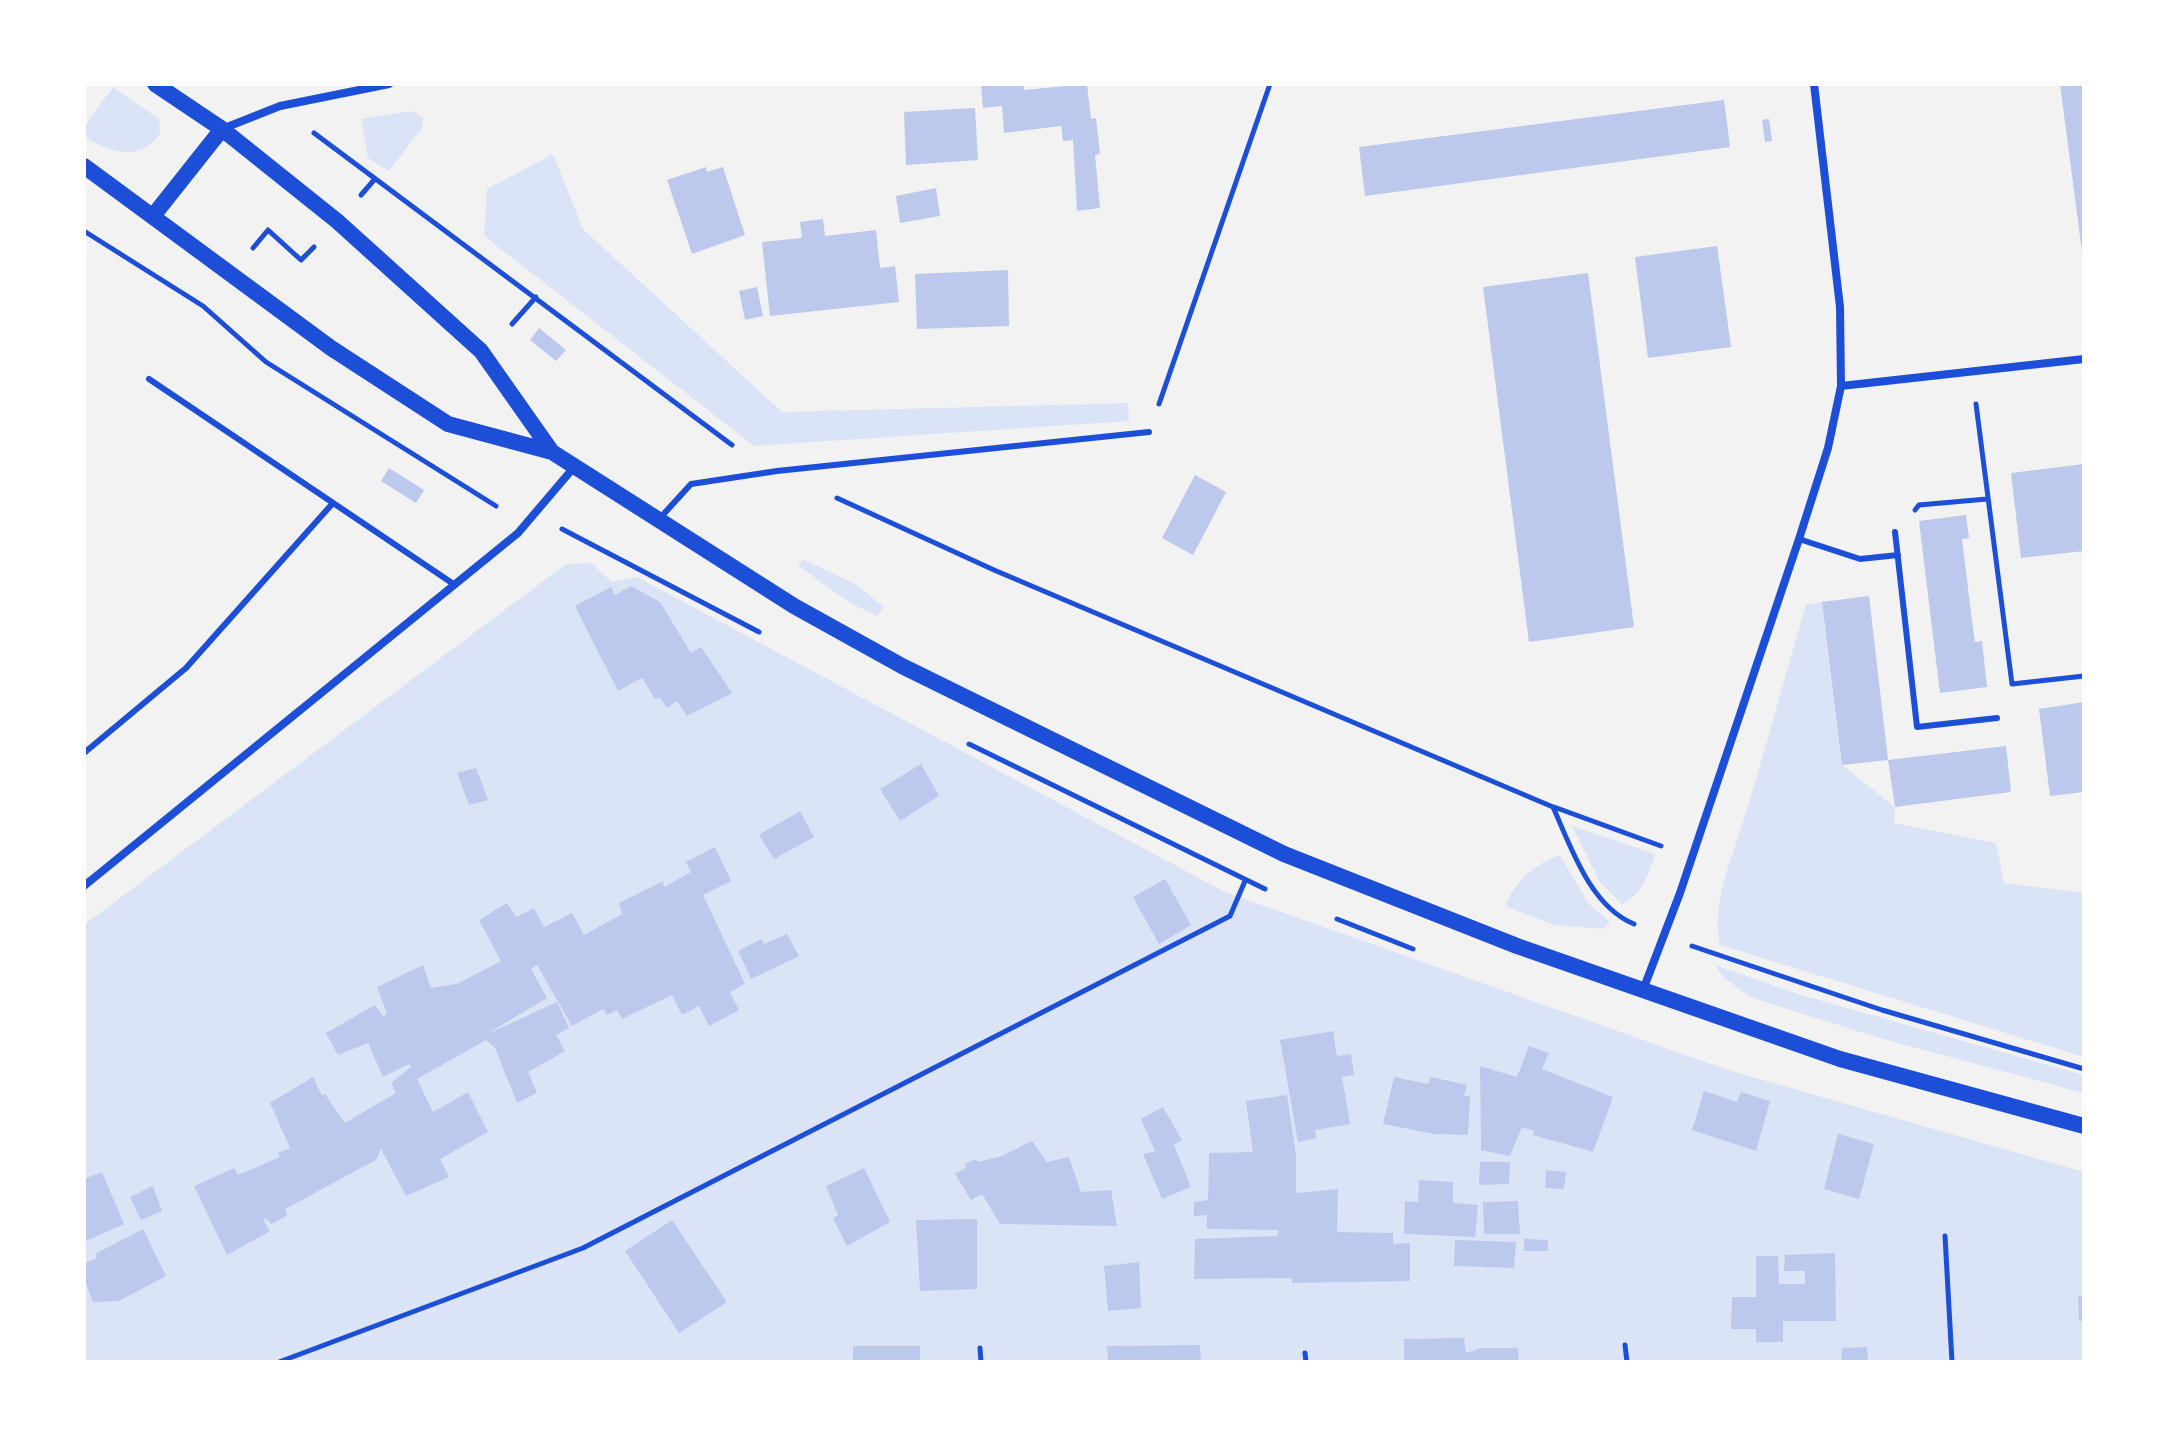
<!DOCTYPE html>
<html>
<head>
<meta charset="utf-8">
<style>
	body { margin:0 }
	#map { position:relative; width:2168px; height:1446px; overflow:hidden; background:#f2f2f2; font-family:Lora,serif }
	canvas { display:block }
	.frame { position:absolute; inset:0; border:86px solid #fff; pointer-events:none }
</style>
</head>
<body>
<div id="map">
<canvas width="2168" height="1446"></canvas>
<div class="frame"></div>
</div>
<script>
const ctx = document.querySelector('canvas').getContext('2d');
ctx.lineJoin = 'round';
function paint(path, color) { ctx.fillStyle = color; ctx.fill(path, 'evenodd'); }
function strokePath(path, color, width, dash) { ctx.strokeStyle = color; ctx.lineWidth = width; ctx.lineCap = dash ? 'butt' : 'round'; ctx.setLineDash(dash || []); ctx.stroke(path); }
paint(new Path2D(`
	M113,87l46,32 1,15c-20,28 -52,19 -76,2v-9z
	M411,111l12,6 -1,11 -33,43 -21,-13 -7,-39z
	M553,154l30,75 199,183 346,-9 1,18 -375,25 -270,-210 3,-47z
	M803,559l54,26 27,22 -7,9 -25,-12 -54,-38z
	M591,563l21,19 25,-5 588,315 506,179 353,101v190h-2000v-437l482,-361z
	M1822,602l20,163 53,42 -1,16 102,20 8,40 80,10v164l-364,-112c-9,-41 10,-81 22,-120 23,-73 42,-147 64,-220z
	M1572,826l83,28c-6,21 -13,40 -33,50l-22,-22z
	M1560,855l29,49 21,18 -6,7 -50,-4 -49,-19c10,-25 29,-42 55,-51z
	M1715,965l86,30 283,80v18l-201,-54 -131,-41 -28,-20z`), '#dbe4f7');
paint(new Path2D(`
	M981,84h42l1,6 63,-6 4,35 5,-1 4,36 -5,1 5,53 -23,3 -4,-71 -10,1 -2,-15 -57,7 -2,-27 -19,2z
	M2060,84h24v168h-2z
	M1724,100l6,47 -365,49 -6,-49z
	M975,108l3,52 -72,5 -2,-53z
	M1769,119l3,22 -7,1 -3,-22z
	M706,167l1,5 16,-5 22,68 -53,19 -25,-74z
	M936,188l4,28 -40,7 -4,-27z
	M823,219l2,17 51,-6 4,38 15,-2 4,36 -129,14 -8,-74 40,-4 -2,-16z
	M1717,246l14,101 -83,11 -13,-101z
	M1008,270l1,56 -92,3 -2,-55z
	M1588,273l46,354 -105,15 -46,-355z
	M757,287l6,29 -18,4 -6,-29z
	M539,328l27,22 -10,11 -26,-21z
	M2084,464v87l-63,7 -10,-85z
	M389,468l35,22 -8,13 -35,-22z
	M1195,475l31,17 -33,63 -31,-17z
	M1966,515l3,23 -7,1 10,82 3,21 7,-1 5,46 -47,6 -21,-172z
	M631,586l29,16 31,51 10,-6 31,46 -45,23 -10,-15 -10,7 -7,-10 -5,1 -13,-21 -24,13 -43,-85 36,-19 4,8z
	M1869,596l19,164 -46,5 -20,-163z
	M2084,702v90l-34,4 -11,-87z
	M2006,746l5,46 -116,15 -7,-47z
	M921,764l18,32 -39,25 -20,-32z
	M476,768l12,32 -19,5 -12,-32z
	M800,811l14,26 -40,22 -15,-24z
	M715,847l16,34 -28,14 42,89 -15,8 9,18 -30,16 -10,-20 -17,9 -10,-20 -50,24 -5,-9 -10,5 -4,-6 -31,17 -35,-61 -6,4 16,29 -60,36 70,-32 12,26 -13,7 9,16 -37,21 9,21 -20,10 -22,-55 -9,-8 -69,39 16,33 35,-20 20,40 -48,27 9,18 -43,19 -25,-47 -5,11 -91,49 2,7 -16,8 -5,-6 -3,2 7,11 -43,24 -33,-69 40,-18 4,7 42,-18 -2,-4 12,-5 -20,-45 43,-26 9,19 3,-2 20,29 51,-30 -5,-10 20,-16 -2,-3 -26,13 -15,-34 -30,12 -12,-22 49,-28 8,11 4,-2 -10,-27 46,-22 8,23 26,-4 44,-23 -22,-41 28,-17 9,14 18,-9 10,19 28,-14 12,22 38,-21 -3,-11 44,-22 1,6 27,-15 -5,-10z
	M1165,879l26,46 -32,19 -26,-47z
	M787,934l12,22 -48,23 -13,-28 23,-12 3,5z
	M1333,1031l4,25 14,-2 3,21 -12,2 8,47 -35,6 1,8 -18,4 -18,-102z
	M1529,1046l20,7 -7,16 71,28 -20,55 -60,-17 1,-4 -12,-4 -12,29 -29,-6 -1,-84 37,11z
	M1394,1077l34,7 3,-7 36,8 -3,11h6l-2,39 -34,-1 -51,-10z
	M1704,1091l33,11 4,-10 29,9 -14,50 -64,-21z
	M1287,1095l9,60v38l42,-4 -1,43 56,1v11l17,-1v38l-118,2v-5l-98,1 1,-40 82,-3 2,-6 -72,-1v-14l-13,1v-14l14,-2 1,-47 44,-1 -7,-51z
	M1163,1107l19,33 -8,5 17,42 -29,12 -19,-45 12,-3 -14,-32z
	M1838,1134l36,10 -15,55 -35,-10z
	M1032,1141l15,21 22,-5 12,35 30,-2 6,36 -117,-2 -18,-30 -11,6 -16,-26 11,-6 -1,-4 10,-5 3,3 24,-6z
	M1480,1162h30l-1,22 -30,1z
	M864,1168l26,54 -43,24 -14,-28 5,-3 -12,-29z
	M1546,1170l20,2 -2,17 -19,-1z
	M102,1172l22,52 -40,18v-63z
	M1419,1180l34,2v21l25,2 -3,32 -71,-3 1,-33 13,1z
	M153,1186l9,25 -21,9 -11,-23z
	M1518,1201l2,33h-36l-1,-32z
	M977,1219v70l-57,2 -4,-71z
	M672,1220l55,82 -48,31 -54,-82z
	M143,1229l23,47 -47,25 -26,1 -9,-24v-14l13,-6 -2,-4z
	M1524,1239l24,1v11h-24z
	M1455,1240l61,2 -2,26 -60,-2z
	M1835,1253l1,68h-53v21h-27v-13h-25l1,-32h24v-41h22l1,28h26v-13h-21l1,-16z
	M1139,1262l2,46 -33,3 -4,-45z
	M2078,1296h6v25h-5z
	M1464,1338l2,15 15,-5h37l1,14h-115v-23z
	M1200,1345l1,17h-93l-1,-16z
	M853,1346h67v16h-67z
	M1867,1347l1,15h-27l1,-14z`), '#bdc9ec');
strokePath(new Path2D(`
	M314,133l418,312
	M361,195l13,-15
	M84,231l119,75 63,56 230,144
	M253,248l15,-18 33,30 13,-13
	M512,324l24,-27
	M1159,404l111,-320
	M1976,404l36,280 72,-8
	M837,498l157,72 559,237c18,40 37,99 81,117
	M1915,510l4,-5 68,-6
	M562,529l197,103
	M969,744l296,145
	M1554,807l107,39
	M1337,919l76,30
	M1692,946l190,64 202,59
	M1945,1236l7,126
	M1625,1345l2,17
	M980,1348l1,14
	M1305,1353l1,9
	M279,1362l304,-114 647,-332 15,-35`), '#1d4ed8', 5);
strokePath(new Path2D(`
	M149,379l306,206
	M660,518l31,-34 86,-13 372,-39
	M1895,532l22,195 80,-9
	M1799,539l61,20 38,-4
	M84,753l102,-85 147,-165`), '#1d4ed8', 6);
strokePath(new Path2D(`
	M222,129l58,-23 109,-22
	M1841,386l243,-27
	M84,886l434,-353 57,-67
	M1643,990l37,-97 119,-354 29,-91 13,-62 -1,-79 -26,-223`), '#1d4ed8', 8);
strokePath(new Path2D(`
	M155,84l67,45 115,92 144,130 71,101
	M84,166l247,182 117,76 104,28 242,154 108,60 382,188 233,92 323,113 244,67
	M153,216l69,-87`), '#1d4ed8', 16);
</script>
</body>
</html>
